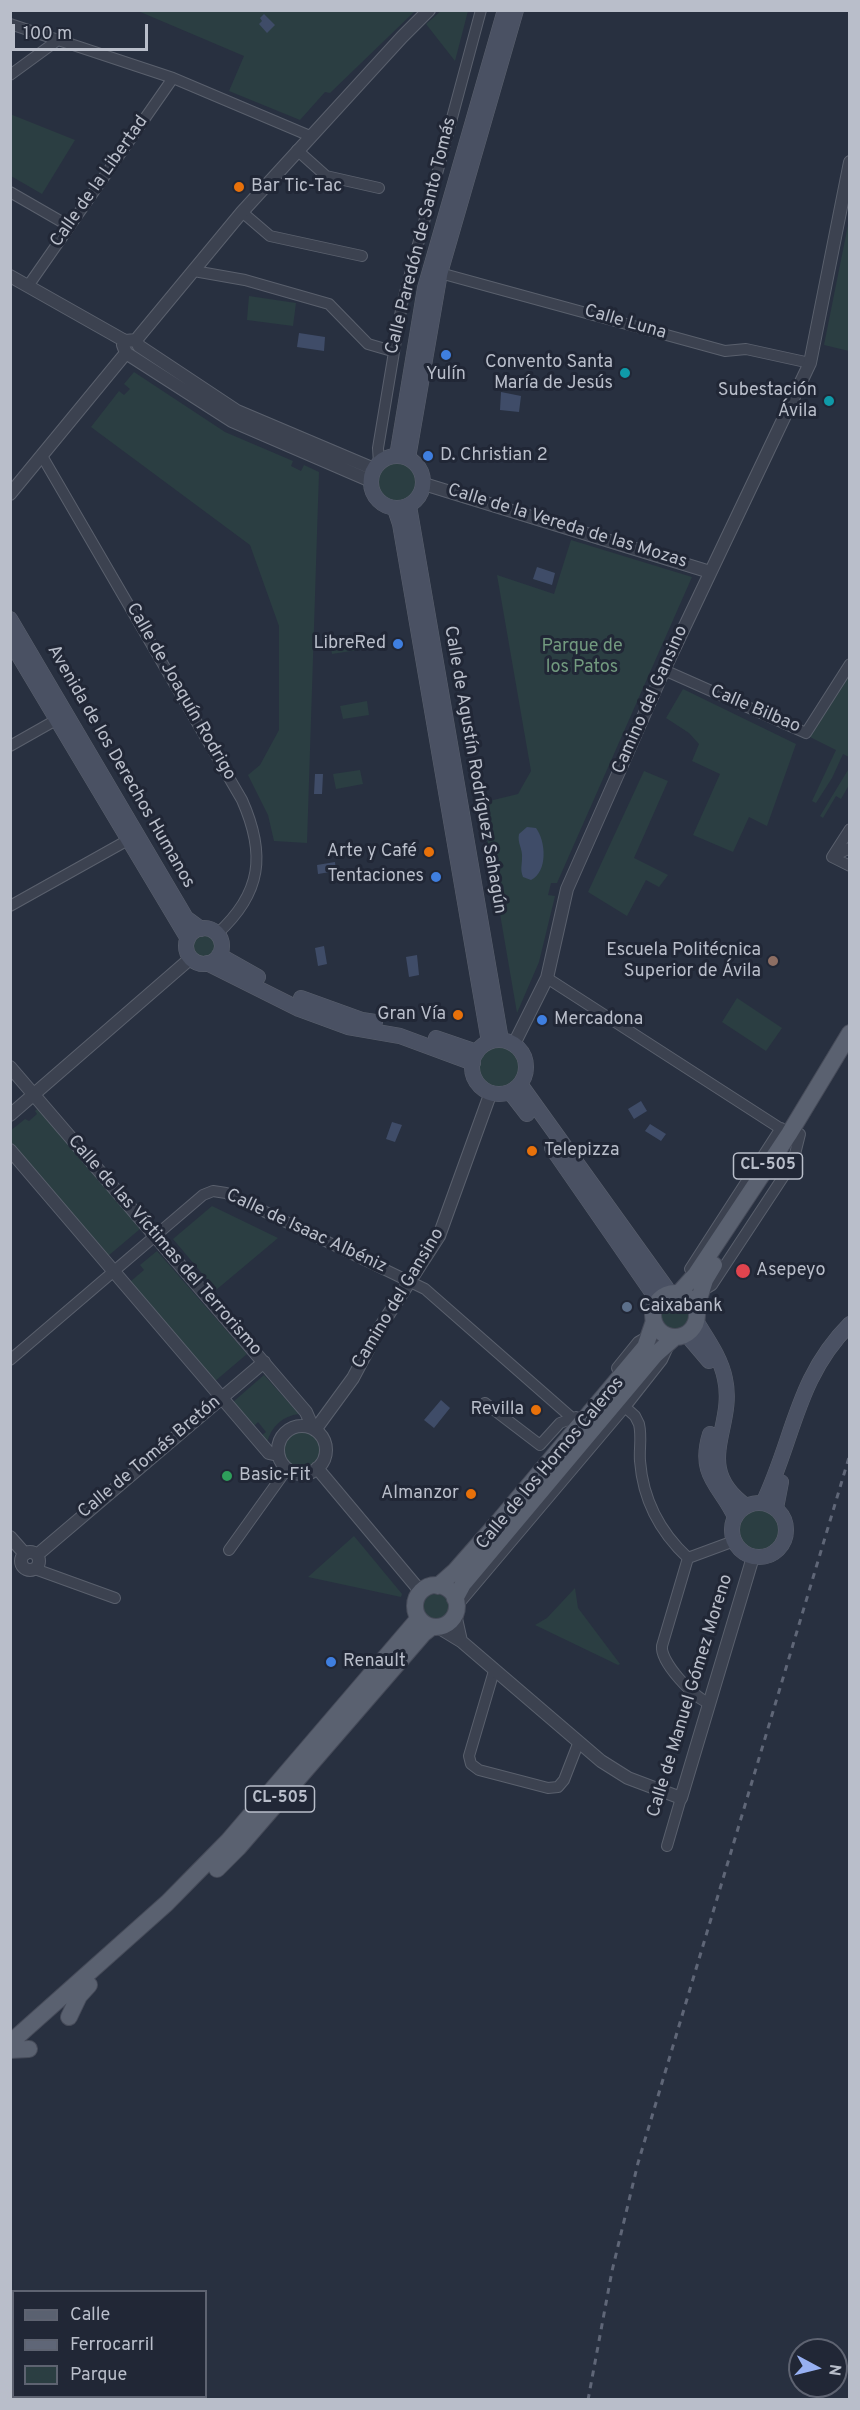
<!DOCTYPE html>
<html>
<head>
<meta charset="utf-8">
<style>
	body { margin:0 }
	#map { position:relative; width:860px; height:2410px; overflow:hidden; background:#283040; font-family:Overpass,sans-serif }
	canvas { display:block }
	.frame { position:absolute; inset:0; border:12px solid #b9beca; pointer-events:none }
	.legend { position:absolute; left:12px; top:2290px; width:195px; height:108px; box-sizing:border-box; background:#212736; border:2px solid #5e6371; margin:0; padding:8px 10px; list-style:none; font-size:18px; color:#b9beca }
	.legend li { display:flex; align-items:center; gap:12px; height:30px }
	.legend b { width:30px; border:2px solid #5e6371 }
	.north { position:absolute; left:788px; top:2338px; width:60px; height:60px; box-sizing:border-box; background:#212736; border:2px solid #5e6371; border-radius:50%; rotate:97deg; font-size:16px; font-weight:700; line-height:24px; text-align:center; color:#b9beca }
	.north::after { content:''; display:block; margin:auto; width:21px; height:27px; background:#97b0f2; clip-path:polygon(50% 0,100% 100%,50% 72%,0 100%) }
	.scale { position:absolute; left:12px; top:24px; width:136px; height:27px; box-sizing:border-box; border:3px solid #b9beca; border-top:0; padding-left:8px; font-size:18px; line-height:21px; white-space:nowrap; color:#b9beca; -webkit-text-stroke:4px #212736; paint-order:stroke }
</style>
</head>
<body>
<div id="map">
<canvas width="860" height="2410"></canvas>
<div class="frame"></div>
<ul class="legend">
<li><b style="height:8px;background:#5a6170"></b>Calle</li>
<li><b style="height:8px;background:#5f6677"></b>Ferrocarril</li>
<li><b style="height:16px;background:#2b3e42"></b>Parque</li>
</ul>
<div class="north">N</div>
<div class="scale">100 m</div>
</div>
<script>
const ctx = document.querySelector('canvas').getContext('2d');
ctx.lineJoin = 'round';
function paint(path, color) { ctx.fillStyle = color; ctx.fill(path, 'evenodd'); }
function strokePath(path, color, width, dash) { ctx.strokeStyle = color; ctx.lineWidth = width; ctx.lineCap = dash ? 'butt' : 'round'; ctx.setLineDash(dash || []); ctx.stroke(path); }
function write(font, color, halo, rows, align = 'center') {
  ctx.font = font + ' Overpass,sans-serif'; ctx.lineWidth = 6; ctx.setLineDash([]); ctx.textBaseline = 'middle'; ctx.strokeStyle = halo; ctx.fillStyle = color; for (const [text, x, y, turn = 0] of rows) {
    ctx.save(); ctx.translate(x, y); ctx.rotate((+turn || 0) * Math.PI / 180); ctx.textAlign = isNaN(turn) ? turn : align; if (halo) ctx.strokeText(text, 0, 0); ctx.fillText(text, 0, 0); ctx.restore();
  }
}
paint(new Path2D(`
	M442,10l26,1 -13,50 -29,-37z
	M138,11h277l-85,82 -5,-1 -25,28 -71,-29 15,-35z
	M10,114l65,26 -33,54 -31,-18z
	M849,220v131l-25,-6z
	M249,296l47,7 -3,23 -46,-6z
	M134,372l91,60 68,29 -2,5 10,5 3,-6 15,7 -12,371 -33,-2 -6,-26 -20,-40 12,-10 19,-35v-104l-29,-81 -159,-118 28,-36 5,4 6,-6 -6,-5z
	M378 483a20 20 0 1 1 40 0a20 20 0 1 1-40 0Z
	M571,540l121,37 -135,306h-6l-3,12 7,1 -16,66 -22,51 -36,-210 37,-9 13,-23 -34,-196 57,19z
	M356,637l2,13 -26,4 -2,-12z
	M849,676v81l-6,-3 -11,24 -16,25 -4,-2 24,-51 -26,-13z
	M683,689l113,55 -29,82 -18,-9 -16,35 -40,-17 27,-61 -28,-13 7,-17 -10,-11 -23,-15z
	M367,701l2,14 -26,4 -3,-13z
	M360,770l3,14 -27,5 -3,-15z
	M848,770l1,15 -8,14 -5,-3 -13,22 -3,-2z
	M644,771l24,10 -34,77 34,17 -9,12 -13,-7 -19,36 -39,-24z
	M193 946a11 11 0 1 1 22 0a11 11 0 1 1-22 0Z
	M737,998l45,30 -16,23 -44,-29z
	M479 1067a20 20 0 1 1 40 0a20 20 0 1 1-40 0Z
	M38,1108l102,121 -32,27 -97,-114 -1,-11 15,-12 4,2 8,-7 -2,-3z
	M212,1206l66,32 -62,52 -43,-51z
	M157,1251l90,103 -33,28 -88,-105 5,4 13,-11 -4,-5z
	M659 1315a16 16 0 1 1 32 0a16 16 0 1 1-32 0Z
	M264,1375l35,39c-16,2 -28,12 -32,29l-6,-7 5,-4 -8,-10 -5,5 -20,-25z
	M283 1450a19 19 0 1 1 38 0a19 19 0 1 1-38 0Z
	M739 1531a21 21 0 1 1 42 0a21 21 0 1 1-42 0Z
	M354,1536l48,58 -1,3 -93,-20z
	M575,1588l3,20 42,56 -2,1 -83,-40 12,-7z
	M423 1607a13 13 0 1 1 26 0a13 13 0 1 1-26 0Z`), '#2b3e42');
paint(new Path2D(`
	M264,14l11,11 -8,8 -8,-9 3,-3 -2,-3z
	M299,333l26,4 -1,14 -27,-4z
	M501,392l20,4 -2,16 -19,-2z
	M537,567l18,6 -3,12 -19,-6z
	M315,774h8l-1,20h-8z
	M527,827l9,1c10,13 12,44 -5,52l-8,-3c-3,-8 -1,-11 -1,-19 1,-9 -5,-15 -3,-24z
	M335,862l1,9 -18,3 -1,-9z
	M324,946l3,18 -9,2 -3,-18z
	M417,955l2,20 -10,2 -3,-20z
	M641,1101l6,10 -13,8 -6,-10z
	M392,1122l10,3 -7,17 -9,-3z
	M650,1124l16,10 -5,7 -16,-10z
	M441,1400l9,8 -16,20 -10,-8z`), '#3f4c68');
const minor = new Path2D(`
	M10,24l163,54 137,58
	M10,75l48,-35
	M297,150l29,26 53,12
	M10,192l59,34
	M242,212l28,24 92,20
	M194,271l51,9 84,24 39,40 24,7
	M440,273l285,78 21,-2 64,14
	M28,286l145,-208
	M42,456l200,344c24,54 20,93 -25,134
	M379,463l-1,-15 24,-144 79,-294
	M664,670l142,63 44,-69
	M10,746l46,-26
	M850,829l-18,28 18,9
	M832,857l18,-9
	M10,906l118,-66
	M547,978l242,156
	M690,1269l91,-141
	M702,1291l10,-6 81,-123 7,-28
	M10,1360l193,-165 10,-4 13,2 199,96 155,136
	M617,1368l21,-26 12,-7
	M485,1403l55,42 20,-22 16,-6
	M625,1407l10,9 4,8c3,13 0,25 1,37 3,39 20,71 48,97
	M229,1550l58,-81
	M35,1569l80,29
	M457,1606l168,-199 37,-47 6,-13
	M494,1671l-25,85 2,8 8,6 69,18 10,-1 6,-7 14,-36
	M709,1703c-15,-5 -49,-41 -47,-57l26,-88 46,-17
	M667,1846l14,-48`);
const tertiary = new Path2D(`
	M10,276l115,65
	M136,340l106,-128 160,-175 27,-27
	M136,340l-11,1 -2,4 3,8 106,68 139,60
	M136,340l3,6 98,65 137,58
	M424,484l286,88
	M10,494l116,-141
	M514,1044l33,-66 20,-89 97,-219 146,-307 40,-201
	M10,1067l296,345 7,16
	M10,1115l181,-157
	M10,1150l259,303 9,2
	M278 1450a24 24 0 1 1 48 0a24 24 0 1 1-48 0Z
	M315,1430l38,-52 26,-49 60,-93 52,-144
	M317,1468l104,124
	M10,1537l15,17
	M21 1561a9 9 0 1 1 18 0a9 9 0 1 1-18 0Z
	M37,1555l227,-193
	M455,1614l6,27
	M438,1627l23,14 140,120 27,17 53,20 72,-241`);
const secondary = new Path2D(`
	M371 482a26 26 0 1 1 52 0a26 26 0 1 1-52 0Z
	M397,456l28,-168 80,-278
	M408,458l32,-185 76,-263
	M409,506l92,534
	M395,509l5,15 89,518
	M10,619l176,299 15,11
	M10,641l178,298
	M186 946a18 18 0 1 1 36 0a18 18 0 1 1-36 0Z
	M219,955l39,22
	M207,963l92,46 49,18 52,9 73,27
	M301,998l61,22 13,2
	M436,1038l41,14
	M472 1067a27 27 0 1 1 54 0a27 27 0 1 1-54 0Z
	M520,1084l150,209
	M510,1092l17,22
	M552,1148l106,153
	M696,1321c11,18 25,37 29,58 11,49 -34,87 21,127
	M686,1334l23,27
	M710,1434c-13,42 11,52 25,83
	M732 1530a27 27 0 1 1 54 0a27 27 0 1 1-54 0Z
	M763,1503c31,-64 33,-125 87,-179
	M776,1508l5,-26`);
const primary = new Path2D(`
	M679,1293l17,-19 93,-140 61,-101
	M653 1315a22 22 0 1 1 44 0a22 22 0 1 1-44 0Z
	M696,1308l9,-28 9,-15
	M415 1606a21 21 0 1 1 42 0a21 21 0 1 1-42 0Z
	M438,1586l17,-15 44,-50 146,-174 9,-26
	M455,1599l8,-15 192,-229 20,-18
	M217,1869l21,-21 185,-214 9,-7
	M69,2017l10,-21 10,-11
	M10,2043l157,-140 62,-63 190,-222
	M10,2050l19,-1`);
strokePath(minor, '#5a606d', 12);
strokePath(tertiary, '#5a606d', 14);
strokePath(secondary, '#5a606d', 16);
strokePath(primary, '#464b59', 18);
strokePath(minor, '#3c4250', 10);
strokePath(tertiary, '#3c4250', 12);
strokePath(secondary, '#4a5163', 15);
strokePath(primary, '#5a6170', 16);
strokePath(new Path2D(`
	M588,2400l24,-129 26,-108 212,-709`), '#5f6677', 3, [6, 6]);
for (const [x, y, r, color] of [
	[239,187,6,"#e8710a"],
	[446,355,6,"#3f7fe0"],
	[625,373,6,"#0f9aa8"],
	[829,401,6,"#0f9aa8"],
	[428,456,6,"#3f7fe0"],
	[398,644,6,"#3f7fe0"],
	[429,852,6,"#e8710a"],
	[436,877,6,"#3f7fe0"],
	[773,961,6,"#8d6e63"],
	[458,1015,6,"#e8710a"],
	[542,1020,6,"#3f7fe0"],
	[532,1151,6,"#e8710a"],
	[743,1271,8,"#e0444e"],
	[627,1307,6,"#5c6f8a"],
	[536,1410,6,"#e8710a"],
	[227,1476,6,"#2e9e5b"],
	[471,1494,6,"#e8710a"],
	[331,1662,6,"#3f7fe0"]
]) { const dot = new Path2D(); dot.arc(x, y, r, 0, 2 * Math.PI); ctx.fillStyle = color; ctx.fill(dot); strokePath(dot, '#212736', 2); }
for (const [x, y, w] of [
	[768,1166,69],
	[280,1799,69]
]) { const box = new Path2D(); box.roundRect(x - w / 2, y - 13, w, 26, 4.5); ctx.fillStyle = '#212736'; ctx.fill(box); strokePath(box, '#b9beca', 1.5); }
write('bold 16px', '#b9beca', null, [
	["CL-505",768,1166],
	["CL-505",280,1799]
]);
write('18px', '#b9beca', '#212736', [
	["Calle de la Libertad",100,182,-55],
	["Calle Paredón de Santo Tomás",422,236,-76],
	["Calle Luna",625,323,16],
	["Calle de la Vereda de las Mozas",567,527,17],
	["Calle de Joaquín Rodrigo",180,692,60],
	["Camino del Gansino",651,700,-66],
	["Calle Bilbao",755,710,23],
	["Avenida de los Derechos Humanos",120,767,60],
	["Calle de Agustín Rodríguez Sahagún",474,770,80],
	["Calle de Isaac Albéniz",306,1232,25],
	["Calle de las Víctimas del Terrorismo",164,1246,49],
	["Camino del Gansino",399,1299,-59],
	["Calle de Tomás Bretón",150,1458,-40],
	["Calle de los Hornos Caleros",551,1464,-50],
	["Calle de Manuel Gómez Moreno",691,1696,-73]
]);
write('18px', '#b9beca', '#212736', [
	["Bar Tic-Tac",251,187,"left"],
	["Convento Santa",613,363],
	["María de Jesús",613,384],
	["Yulín",446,375,"center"],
	["Subestación",817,391],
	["Ávila",817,412],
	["D. Christian 2",440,456,"left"],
	["LibreRed",386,644],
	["Arte y Café",417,852],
	["Tentaciones",424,877],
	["Escuela Politécnica",761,951],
	["Superior de Ávila",761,972],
	["Gran Vía",446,1015],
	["Mercadona",554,1020,"left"],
	["Telepizza",544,1151,"left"],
	["Asepeyo",756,1271,"left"],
	["Caixabank",639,1307,"left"],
	["Revilla",524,1410],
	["Basic-Fit",239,1476,"left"],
	["Almanzor",459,1494],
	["Renault",343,1662,"left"]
], 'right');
write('18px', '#729a7f', '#212736', [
	["Parque de",582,647],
	["los Patos",582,668]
]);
</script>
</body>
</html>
